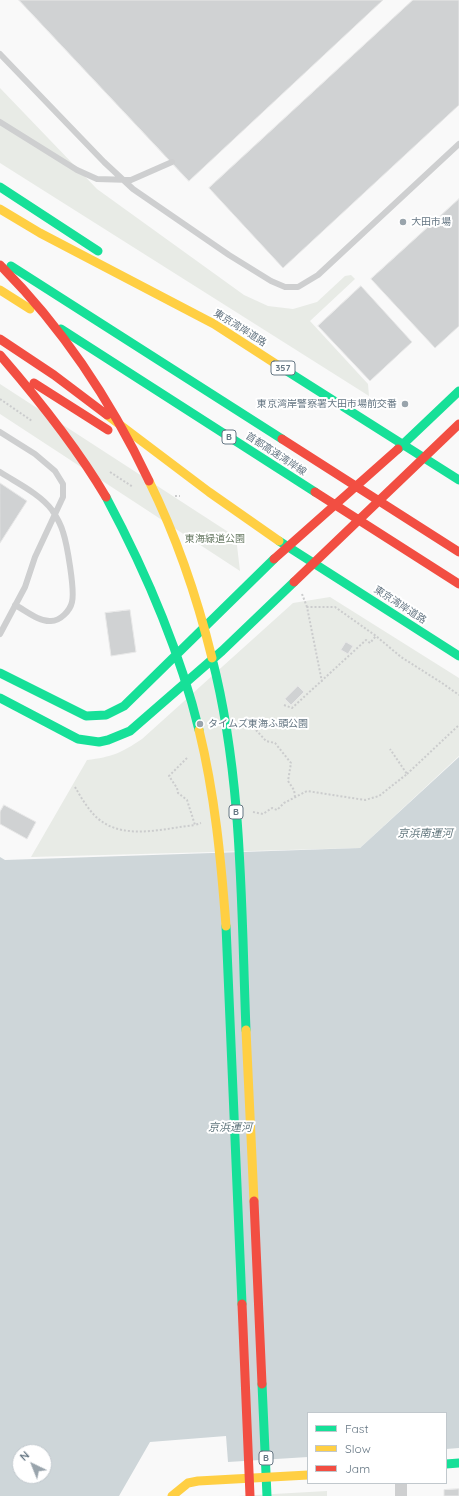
<!DOCTYPE html>
<html>
<head>
<meta charset="utf-8">
<style>
	body { margin:0 }
	#map { position:relative; width:459px; height:1496px; overflow:hidden; background:#f9f9f9; font-family:Quicksand,sans-serif }
	canvas { display:block }
	.legend { position:absolute; left:307px; top:1412px; width:140px; height:72px; box-sizing:border-box; background:#fff; border:1px solid #c1c8cd; margin:0; padding:5px 7px; list-style:none; font-size:12px; color:#657683 }
	.legend li { display:flex; align-items:center; gap:8px; height:20px }
	.legend b { width:20px; border:1px solid #c1c8cd }
	.north { position:absolute; left:12px; top:1444px; width:40px; height:40px; box-sizing:border-box; background:#fff; border:1px solid #c1c8cd; border-radius:50%; rotate:317deg; font-size:11px; font-weight:700; line-height:16px; text-align:center; color:#657683 }
	.north::after { content:''; display:block; margin:auto; width:14px; height:18px; background:#99a4ac; clip-path:polygon(50% 0,100% 100%,50% 72%,0 100%) }
</style>
</head>
<body>
<div id="map">
<canvas width="459" height="1496"></canvas>
<ul class="legend">
<li><b style="height:5px;background:#16e098"></b>Fast</li>
<li><b style="height:5px;background:#ffcf43"></b>Slow</li>
<li><b style="height:5px;background:#f24e42"></b>Jam</li>
</ul>
<div class="north">N</div>
</div>
<script>
const ctx = document.querySelector('canvas').getContext('2d');
ctx.lineJoin = 'round';
function paint(path, color) { ctx.fillStyle = color; ctx.fill(path, 'evenodd'); }
function strokePath(path, color, width, dash) { ctx.strokeStyle = color; ctx.lineWidth = width; ctx.lineCap = dash ? 'butt' : 'round'; ctx.setLineDash(dash || []); ctx.stroke(path); }
function write(font, color, halo, rows, align = 'center') {
  ctx.font = font + ' Quicksand,"Noto Sans JP",sans-serif'; ctx.lineWidth = 4; ctx.setLineDash([]); ctx.textBaseline = 'middle'; ctx.strokeStyle = halo; ctx.fillStyle = color; for (const [text, x, y, turn = 0] of rows) {
    ctx.save(); ctx.translate(x, y); ctx.rotate((+turn || 0) * Math.PI / 180); ctx.textAlign = isNaN(turn) ? turn : align; if (halo) ctx.strokeText(text, 0, 0); ctx.fillText(text, 0, 0); ctx.restore();
  }
}
paint(new Path2D(`
	M0,88l97,101 147,106 24,11 25,3 24,-7 28,-26 6,-1 4,4 -45,42 58,63 1,12 -369,-233z
	M0,384l236,153 4,34 -240,-157z
	M330,597l129,81v78l-99,92 -329,9 56,-97c25,-3 34,-7 55,-21l151,-136z
	M327,1491v5h-89z`), '#e8ebe6');
paint(new Path2D(`
	M459,757v691l-13,1v-36h-138v44l-80,5 -2,-26 -76,6 -31,54h-119v-639l5,3 355,-12zM20,1452h24v24h-24z`), '#ced6d9');
const building = new Path2D(`
	M19,0h364l-194,181z
	M413,0h46v105l-176,163 -74,-80z
	M459,199v127l-24,22 -64,-69z
	M361,286l51,56 -42,39 -52,-55z
	M0,483l27,18 -27,42z
	M130,610l6,42 -25,4 -6,-43z
	M346,642l7,4 -5,8 -7,-4z
	M298,686l6,6 -13,13 -6,-6z
	M4,805l32,17 -9,17 -27,-15v-12z
	M459,1489v7h-15v-6z`);
paint(building, '#d0d2d3');
strokePath(building, '#e8e8e8', 1);
strokePath(new Path2D(`
	M0,399l32,22
	M110,472l23,15
	M175,496h5
	M302,594l5,13
	M322,682l-15,-75h28l41,29 25,21 41,26 17,12
	M284,705l8,3 74,-68 4,3 6,-7
	M256,730l10,11 9,2 16,20 -3,18 6,9 1,7
	M187,758l-18,18 8,12 1,5 9,7 8,25 6,-2
	M407,774l52,-49
	M75,787c7,12 15,26 26,34 26,19 65,7 94,4
	M253,812l10,2 9,-6 5,2 7,-7 23,-12 58,9 14,-4 28,-22 -17,-25`), '#cbcccd', 2, [2, 2]);
strokePath(new Path2D(`
	M0,54l104,108 29,27 96,66 42,26 14,6h13l20,-12 141,-131
	M0,122l77,48 20,9 34,1 41,-18
	M0,432l35,22 20,17 8,13v13l-28,60 -10,30 -25,47
	M0,472c17,11 40,22 52,38 4,6 9,15 11,22 4,12 12,58 9,70 -2,9 -12,19 -21,19 -12,1 -26,-11 -36,-16`), '#cecfd0', 6);
strokePath(new Path2D(`
	M401,1496v-13`), '#cecfd0', 12);
strokePath(new Path2D(`
	M0,187l98,64
	M11,266l271,173
	M61,329l254,163
	M279,366l180,114
	M398,449l61,-58
	M106,497c40,75 73,151 93,233
	M279,541l180,115
	M212,658c31,121 29,249 34,372
	M0,673l86,43 20,-1 18,-9 150,-147
	M0,698l78,41 21,3 9,-2 22,-9 92,-80 72,-69
	M226,926l16,378
	M262,1384l5,112
	M446,1464l13,-1`), '#16e098', 9);
strokePath(new Path2D(`
	M0,209l40,24 174,91 65,42
	M0,290l30,19
	M107,415l102,77 70,49
	M149,481c28,57 48,116 63,177
	M199,730c16,65 22,130 27,196
	M246,1030l8,171
	M172,1496l16,-13 10,-2 110,-6`), '#ffcf43', 9);
strokePath(new Path2D(`
	M0,265c62,62 112,138 149,216
	M0,339l54,36 53,40
	M0,355c39,45 76,91 106,142
	M34,383l74,47
	M282,439l177,113
	M315,492l144,92
	M274,559l124,-110
	M294,582l165,-158
	M254,1201l8,183
	M242,1304l8,192`), '#f24e42', 9);
for (const [x, y, r, color] of [
	[403,222,4,"#99a4ac"],
	[405,404,4,"#99a4ac"],
	[200,724,4,"#99a4ac"]
]) { const dot = new Path2D(); dot.arc(x, y, r, 0, 2 * Math.PI); ctx.fillStyle = color; ctx.fill(dot); strokePath(dot, '#fff', 1.5); }
for (const [x, y, w] of [
	[283,368,24],
	[229,437,14],
	[236,812,14],
	[266,1458,14]
]) { const box = new Path2D(); box.roundRect(x - w / 2, y - 7, w, 14, 3); ctx.fillStyle = '#fff'; ctx.fill(box); strokePath(box, '#657683', 1); }
write('bold 9px', '#657683', null, [
	["357",283,368],
	["B",229,437],
	["B",236,812],
	["B",266,1458]
]);
write('10px', '#657683', '#fff', [
	["大田市場",411,222],
	["東京湾岸警察署大田市場前交番",397,404,"right"],
	["タイムズ東海ふ頭公園",208,724]
], 'left');
write('10px', '#657683', '#fff', [
	["東京湾岸道路",240,328,32],
	["首都高速湾岸線",276,454,33],
	["東京湾岸道路",400,605,33]
]);
write('10px', '#687a64', '#fff', [
	["東海緑道公園",215,539]
]);
write('italic 11px', '#60757c', '#fff', [
	["京浜南運河",425,834],
	["京浜運河",230,1128]
]);
</script>
</body>
</html>
